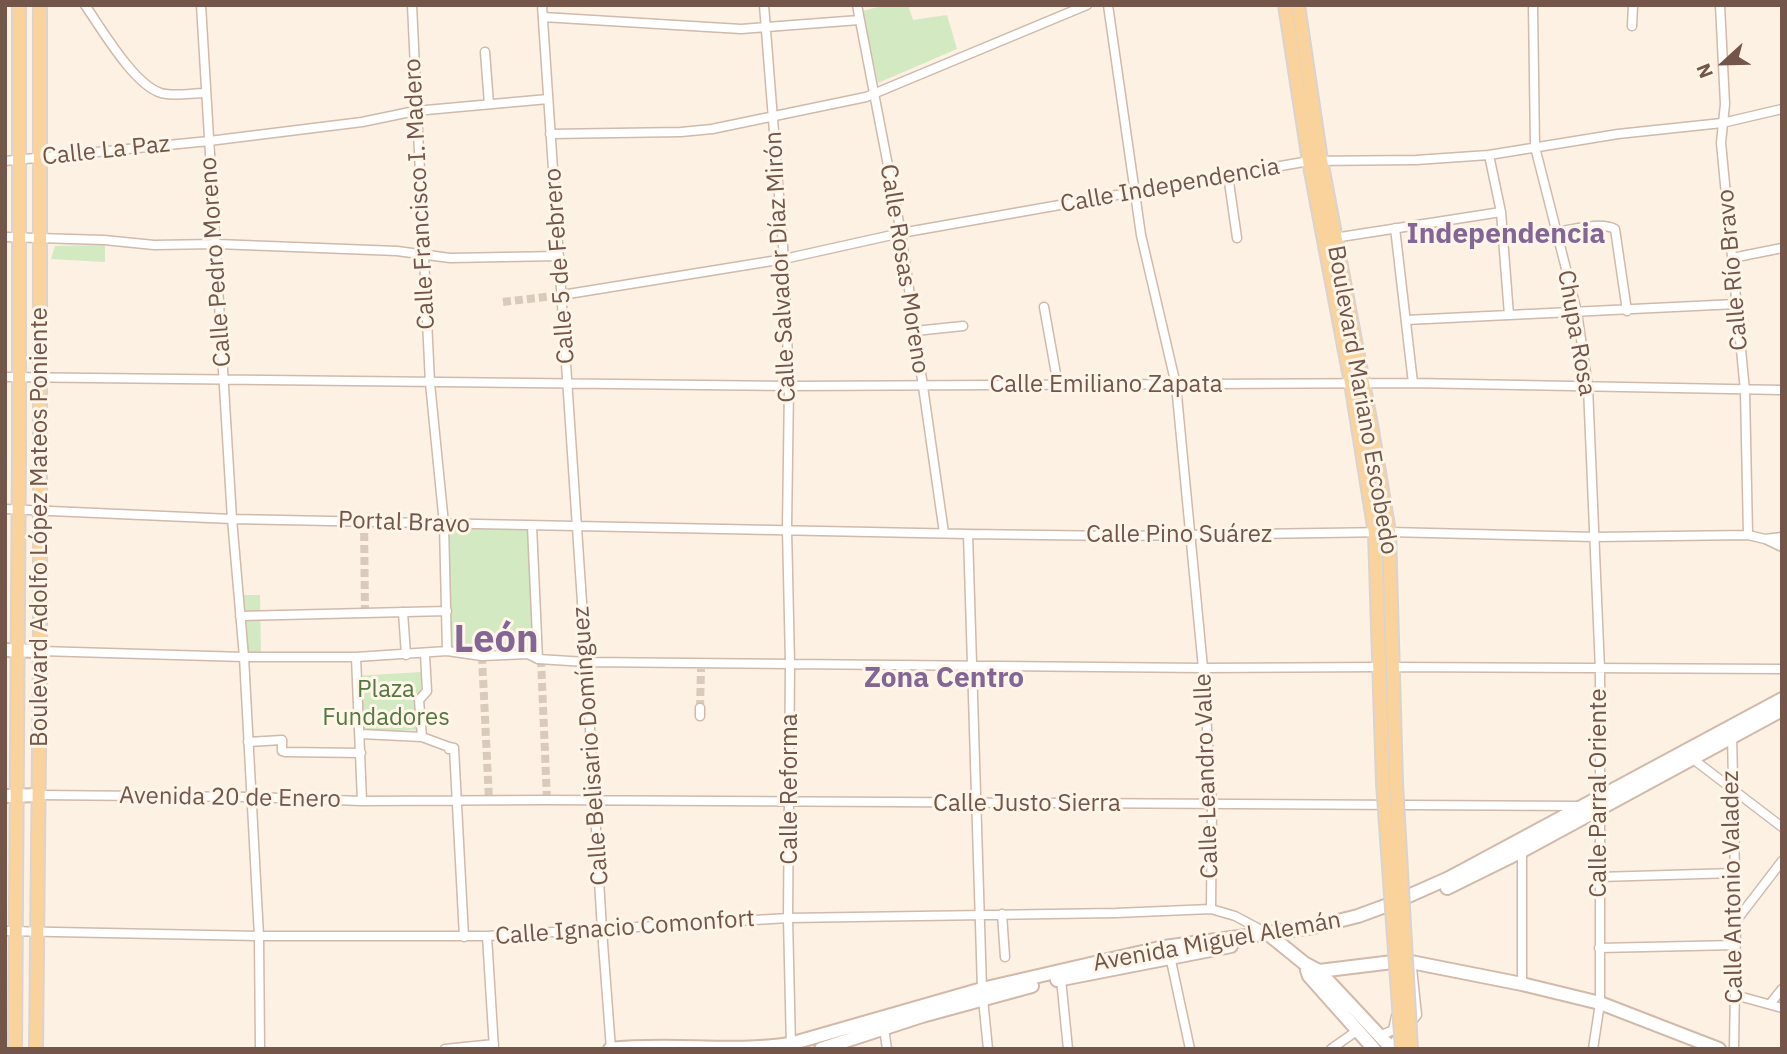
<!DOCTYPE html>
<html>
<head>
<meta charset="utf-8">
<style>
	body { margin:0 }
	#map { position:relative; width:1787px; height:1054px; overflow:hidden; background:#fcf1e2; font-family:"IBM Plex Sans",sans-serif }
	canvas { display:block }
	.frame { position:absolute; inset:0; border:7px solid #735649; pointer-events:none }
	.north { position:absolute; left:1689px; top:28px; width:70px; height:70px; -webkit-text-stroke:5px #fff5e8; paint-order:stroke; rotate:248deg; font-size:19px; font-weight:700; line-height:28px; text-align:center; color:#735649 }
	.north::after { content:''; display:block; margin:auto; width:24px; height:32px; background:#735649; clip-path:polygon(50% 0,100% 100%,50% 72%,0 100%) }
</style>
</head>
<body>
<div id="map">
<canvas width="1787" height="1054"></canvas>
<div class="frame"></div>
<div class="north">N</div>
</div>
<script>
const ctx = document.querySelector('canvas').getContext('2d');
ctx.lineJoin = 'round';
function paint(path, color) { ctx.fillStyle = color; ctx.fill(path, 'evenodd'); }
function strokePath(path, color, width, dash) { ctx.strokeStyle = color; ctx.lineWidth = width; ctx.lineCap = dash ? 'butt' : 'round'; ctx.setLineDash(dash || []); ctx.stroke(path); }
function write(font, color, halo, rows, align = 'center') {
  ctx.font = font + ' "IBM Plex Sans",sans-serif'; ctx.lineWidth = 6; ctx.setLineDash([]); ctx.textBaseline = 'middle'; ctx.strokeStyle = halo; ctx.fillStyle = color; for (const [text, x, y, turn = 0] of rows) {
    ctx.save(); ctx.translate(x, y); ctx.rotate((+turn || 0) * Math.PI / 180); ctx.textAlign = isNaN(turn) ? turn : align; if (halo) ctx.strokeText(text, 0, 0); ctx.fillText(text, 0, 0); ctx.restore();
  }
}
paint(new Path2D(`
	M886,5h22l5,15 34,-5 10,34 -79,34 -16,-72z
	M105,245v17l-54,-3 4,-13z
	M446,527l82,1 6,121 -82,4z
	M242,595h18l1,59h-15z
	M421,672l1,25 -7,1 2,32 -59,3 -3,-57z`), '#d3e9c1');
strokePath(new Path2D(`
	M503,302l59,-7
	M364,521l1,92
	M482,656l7,144
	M541,659l6,141
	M700,708l1,-39`), '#dacabc', 8, [8, 4]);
const street = new Path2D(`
	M85,5c16,23 49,80 76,88 13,4 30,0 44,0
	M201,5l31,514 12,138 15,279 1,113
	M412,5l18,378 14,141 3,127
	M542,5l44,657 16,268 9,119
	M764,5l20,254 5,127 -2,143 3,134 -2,255 3,130
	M857,5l44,228 43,300
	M1108,5l33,230 35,150 27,283 9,137 -1,104
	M1533,5l2,142 42,165 11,75 12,283v333l-7,46
	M1720,5l5,99 -4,39 24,248 3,144
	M543,17l198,12 118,-9
	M1632,26l1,-21
	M485,52l4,52
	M550,134l131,-2 31,-3 154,-32 221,-92
	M1489,155l12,57 8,103
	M5,161l204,-20 153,-19 53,-11 133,-12
	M1228,175l9,63
	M1395,228l18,155
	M1555,232c17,-2 45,-11 60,-3l12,82
	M5,237l99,3 50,5 63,-1 180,7 53,7 109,-2
	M1334,238l167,-26
	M1732,258l50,-10
	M562,295l222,-36 117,-26 408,-72 107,-1 73,-5 129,-21 104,-11 60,-14
	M1044,307l14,78
	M1406,320l330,-16
	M915,331l48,-5
	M5,377l784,9 624,-3 369,7
	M5,509l227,10 736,15 150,2 271,-4 206,5 153,-2 17,4 17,-2
	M532,526l6,133
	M968,534l14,455 6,60
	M1765,539l17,8
	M403,612l3,43
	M240,616l207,-5
	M40,651l204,6h112l91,-6 35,5 46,-2 10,5 48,3 617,6 177,-1
	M356,657l6,144
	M1393,669l-1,-2 390,2
	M700,716v-8
	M361,734l61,3 27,10v2
	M1732,735l4,186 -2,128
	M422,737l-3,-37 8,-9 -2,-37
	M248,742l34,-2v11l3,1 76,1
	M449,747l5,1 10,189
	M1689,756l93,71
	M39,795l213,2 110,4 185,-1 1033,6
	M1522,851v133
	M1599,877l136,-4
	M1002,914l3,43
	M1736,921l46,-60
	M5,931l254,5h228l301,-18 328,-5 95,-4 24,7 32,17
	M487,936l7,113
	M1599,948l137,-3
	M1170,956l20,93
	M1061,979l7,70
	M1735,995l47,13
	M1770,1004l12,-15
	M884,1028l3,21
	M1380,1036l13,-6 3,-14
	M1390,1047l27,-32 -5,-47
	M445,1049l49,-5
	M1331,1049l27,-19`);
const secondary = new Path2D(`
	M5,650l35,1
	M5,796l34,-1
	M1447,888l75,-37 260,-141
	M1267,933l37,30 15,8 73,78
	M1307,970l2,6 65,73
	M1309,976l10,-5 74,-9h18l111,22 78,19 119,46
	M1057,980l174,-34
	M610,1049c60,-7 121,4 180,-5l192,-55 182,-42 150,-20 44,-11 30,-11 61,-27 333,-179
	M821,1049l101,-33 110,-30`);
const primary = new Path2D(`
	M1285,5l24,156 42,222 24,150 8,250
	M1298,5l23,155 51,270 17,102 7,251
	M15,1049l4,-598v-446
	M36,1049l4,-398v-646`);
strokePath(street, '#cfbaac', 11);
strokePath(secondary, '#d2b9a9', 16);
strokePath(primary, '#dbd3d0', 16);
strokePath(street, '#fff', 8);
strokePath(secondary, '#fff', 12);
strokePath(primary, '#fad29b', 12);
const primaryBridge = new Path2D(`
	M1383,783l19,266
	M1396,783l15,266`);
strokePath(primaryBridge, '#dbd3d0', 16, []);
strokePath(primaryBridge, '#fad29b', 12);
write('24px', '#735649', '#fff5e8', [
	["Calle La Paz",106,151,-6],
	["Calle Independencia",1170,186,-10],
	["Calle Francisco I. Madero",420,194,-93],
	["Calle Pedro Moreno",216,262,-94],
	["Calle 5 de Febrero",560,266,-94],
	["Calle Salvador Díaz Mirón",781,267,-93],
	["Calle Rosas Moreno",904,269,81],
	["Calle Río Bravo",1733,270,-95],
	["Chupa Rosa",1576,333,80],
	["Calle Emiliano Zapata",1106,385],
	["Boulevard Mariano Escobedo",1362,400,80],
	["Portal Bravo",404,523,2],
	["Boulevard Adolfo López Mateos Poniente",40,527,-90],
	["Calle Pino Suárez",1179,535],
	["Calle Belisario Domínguez",591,746,-94],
	["Calle Leandro Valle",1207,776,-92],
	["Calle Reforma",790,789,-90],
	["Calle Parral Oriente",1599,793,-90],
	["Avenida 20 de Enero",230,798,1],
	["Calle Justo Sierra",1027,804],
	["Calle Antonio Valadez",1733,887,-91],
	["Calle Ignacio Comonfort",625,928,-4],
	["Avenida Miguel Alemán",1217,942,-10]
]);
write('24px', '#547842', '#fff5e8', [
	["Plaza",386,690],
	["Fundadores",386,718]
]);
write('bold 28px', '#836596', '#fff5e8', [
	["Independencia",1506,235],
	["Zona Centro",944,679]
]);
write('bold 38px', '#836596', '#fff5e8', [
	["León",496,641]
]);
</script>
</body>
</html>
